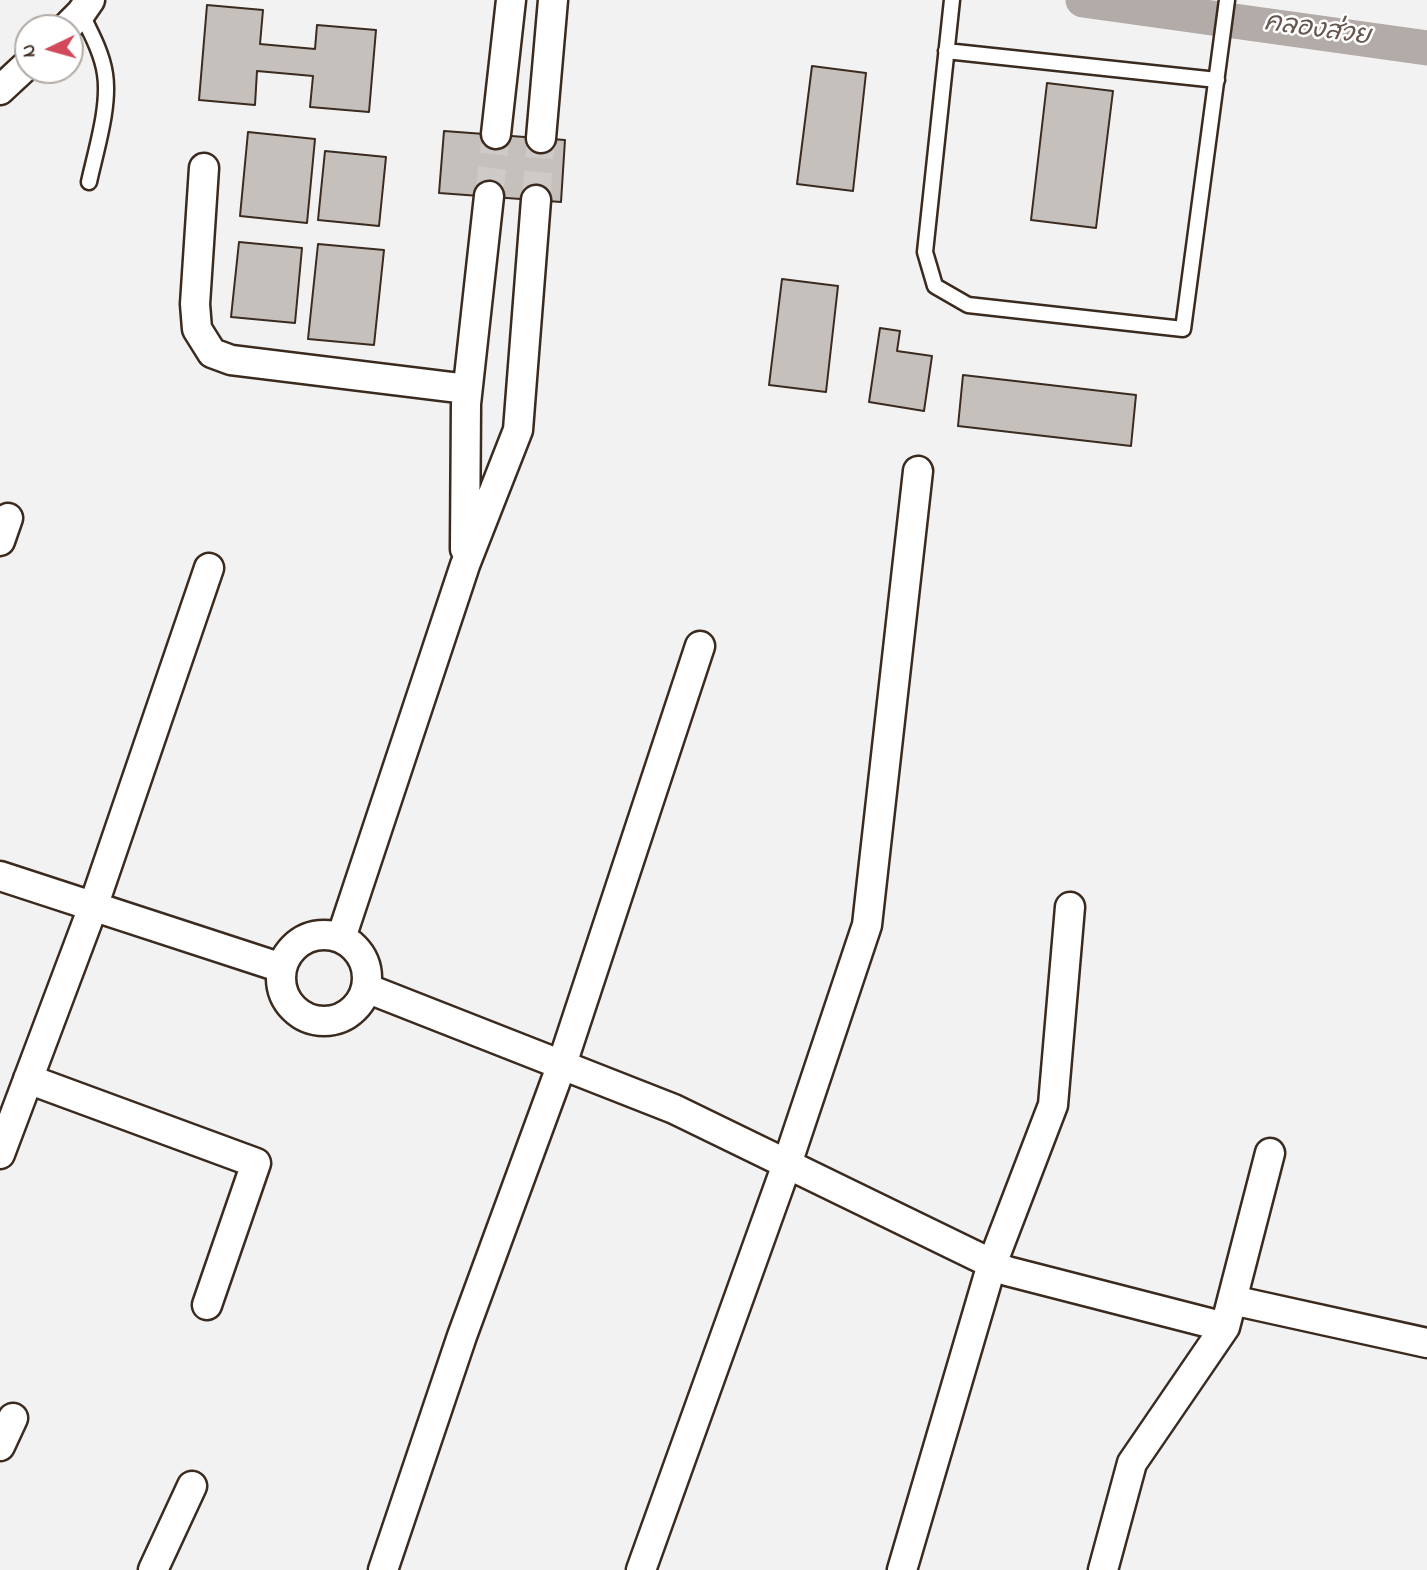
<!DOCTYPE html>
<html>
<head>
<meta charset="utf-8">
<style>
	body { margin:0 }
	#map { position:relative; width:1427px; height:1570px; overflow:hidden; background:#f3f2f2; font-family:"Indie Flower",sans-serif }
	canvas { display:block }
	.north { position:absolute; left:14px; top:14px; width:70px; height:70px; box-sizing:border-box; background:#fff; border:2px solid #b1aaa5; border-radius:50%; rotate:265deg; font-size:19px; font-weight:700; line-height:28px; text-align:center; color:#3b2a1e }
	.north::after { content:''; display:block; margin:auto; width:24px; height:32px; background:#d1495b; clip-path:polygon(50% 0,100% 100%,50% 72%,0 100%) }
</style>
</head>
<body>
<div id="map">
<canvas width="1427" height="1570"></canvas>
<div class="north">N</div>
</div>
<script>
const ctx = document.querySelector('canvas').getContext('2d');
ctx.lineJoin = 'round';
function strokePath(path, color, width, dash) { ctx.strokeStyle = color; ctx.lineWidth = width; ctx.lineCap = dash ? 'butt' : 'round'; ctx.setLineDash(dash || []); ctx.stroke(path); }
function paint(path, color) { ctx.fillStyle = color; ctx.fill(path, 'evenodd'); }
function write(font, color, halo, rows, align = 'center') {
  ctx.font = font + ' "Indie Flower","Playpen Sans Thai",sans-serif'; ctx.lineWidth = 5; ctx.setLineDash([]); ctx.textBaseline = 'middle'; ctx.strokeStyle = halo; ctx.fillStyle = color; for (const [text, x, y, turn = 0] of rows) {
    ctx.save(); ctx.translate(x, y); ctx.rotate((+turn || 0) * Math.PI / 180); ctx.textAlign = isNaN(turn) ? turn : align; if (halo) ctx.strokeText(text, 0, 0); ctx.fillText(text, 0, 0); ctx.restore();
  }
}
strokePath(new Path2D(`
	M1083,0l344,48`), '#b2aba7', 35);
const building = new Path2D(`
	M207,5l56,5 -3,34 55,5 2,-24 59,5 -7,82 -59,-5 3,-31 -56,-5 -2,34 -56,-5z
	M812,66l54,7 -13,118 -56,-7z
	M1047,83l66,8 -17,137 -65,-8z
	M444,131l121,9 -4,62 -122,-9z
	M248,132l67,7 -8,84 -67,-7z
	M325,151l61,6 -7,69 -61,-6z
	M239,242l63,6 -7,75 -64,-6z
	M318,244l66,6 -10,95 -66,-6z
	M782,279l56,7 -12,106 -57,-7z
	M880,328l20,3 -3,20 35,5 -8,55 -55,-9z
	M963,375l173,20 -5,51 -173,-20z`);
paint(building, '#c6c0bd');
strokePath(building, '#3b2a1e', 2);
strokePath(new Path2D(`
	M489,196l7,-62
	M536,200l5,-62`), '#cecac8', 28, [28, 14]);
const service = new Path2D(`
	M952,0l-27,252 10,34 33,19 215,24 44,-329
	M81,13c10,20 21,40 24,61 5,32 -9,76 -16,108
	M946,51l271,29`);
const minor = new Path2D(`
	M66,28l15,-15 9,-13
	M0,90l28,-26
	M496,134l15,-134
	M541,138l12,-138
	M204,168l-9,136 2,25 15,24 19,7 236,29
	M0,541l8,-23
	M465,549l1,-145 23,-208
	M0,876l282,92
	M281 978a43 43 0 1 1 86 0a43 43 0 1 1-86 0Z
	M341,938l124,-373 53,-135 18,-230
	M366,988l308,121 333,162 218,56
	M28,1079l228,84 -49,142
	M0,1154l93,-247 116,-339
	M1232,1300l195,43
	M0,1446l13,-28
	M153,1570l39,-84
	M383,1570l79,-234 100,-272 138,-418
	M641,1570l146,-406 80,-239 51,-454
	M902,1570l90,-306 61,-159 17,-198
	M1103,1570l29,-107 93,-136 45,-174`);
strokePath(service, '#3b2a1e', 19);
strokePath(minor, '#3b2a1e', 33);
strokePath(service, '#fff', 14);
strokePath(minor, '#fff', 28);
write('italic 26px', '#65574e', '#fff', [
	["คลองส่วย",1317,32,8]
]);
</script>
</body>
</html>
